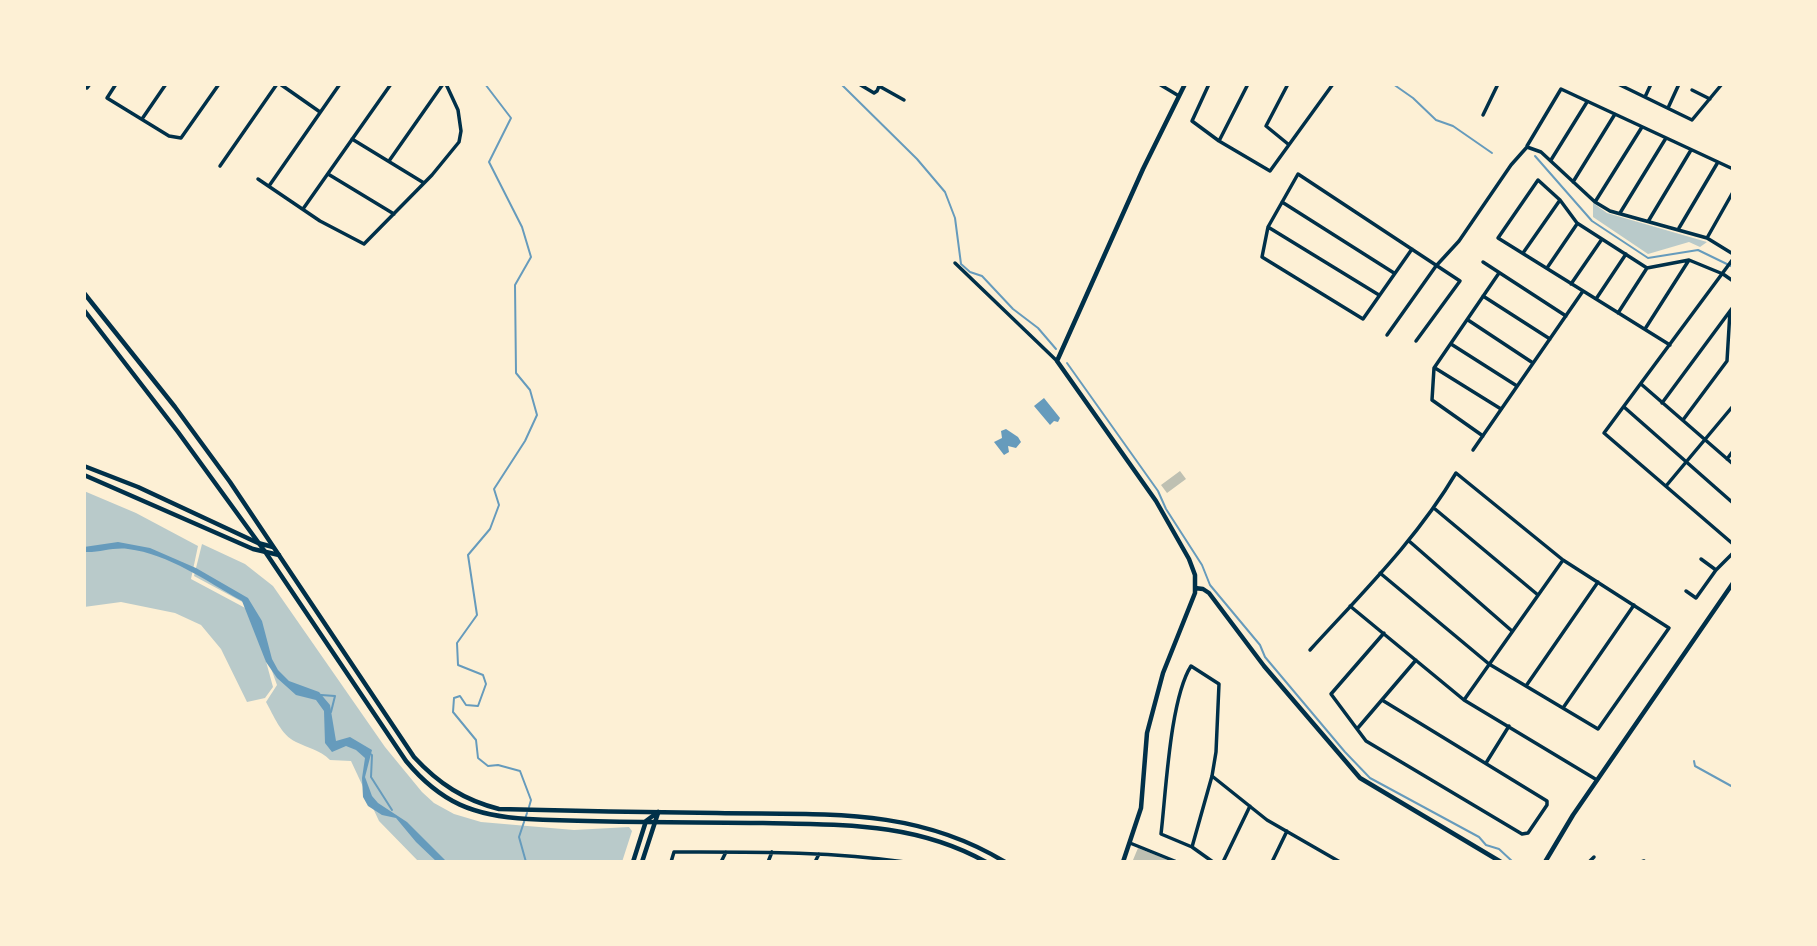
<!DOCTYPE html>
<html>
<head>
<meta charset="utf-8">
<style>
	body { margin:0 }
	#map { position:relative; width:1817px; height:946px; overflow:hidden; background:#fdf0d5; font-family:Signika,sans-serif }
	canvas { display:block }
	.frame { position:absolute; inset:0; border:86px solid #fdf0d5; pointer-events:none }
</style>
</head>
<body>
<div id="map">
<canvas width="1817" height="946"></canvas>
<div class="frame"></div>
</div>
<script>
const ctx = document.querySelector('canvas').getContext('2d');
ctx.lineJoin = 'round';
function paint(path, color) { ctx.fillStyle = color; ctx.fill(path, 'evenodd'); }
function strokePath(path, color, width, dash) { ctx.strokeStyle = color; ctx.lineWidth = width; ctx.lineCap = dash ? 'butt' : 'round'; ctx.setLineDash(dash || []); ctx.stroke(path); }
paint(new Path2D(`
	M1593,203l14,10 100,29 -7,5 -11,-5 -41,12 -55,-37z
	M84,491l52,22 62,33 -7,33 58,31 -1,-5 -54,-29 8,-32 43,20 28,22 112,161 37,45 12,11 20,11 27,8 93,8 55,-3 3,4 -10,31h-203l-40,-41 -28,-60 -21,-1c-10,-10 -22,-12 -34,-18 -15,-7 -22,-26 -30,-40l11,-17 -19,-53 15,55 -8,11 -18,4 -26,-53 -20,-24 -26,-12 -54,-11 -37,5z`), '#b9caca');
paint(new Path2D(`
	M1044,398l16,20 -2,4 -4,-1 -4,4 -16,-19z
	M1006,429l12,8 3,5 -5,6 -8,-2 1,6 -5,3 -10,-13 8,-4 -1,-7z
	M118,542l32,6 46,20 52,30 14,23 10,38 6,11 11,11 30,11 11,13 6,36 14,-4 22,13 -7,27 7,19 6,7 29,19 40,40h-10l-21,-20 -20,-24 -14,-3 -14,-9 -5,-9 -1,-19 3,-20 -9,-8 -10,-4 -14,6 -7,-9 -1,-32 -8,-11 -20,-5 -19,-17 -11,-16 -24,-61c-36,-20 -73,-47 -114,-52 -15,-2 -29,4 -44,3v-5z`), '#669bbc');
strokePath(new Path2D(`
	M485,84l26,34 -22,44 33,65 9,30 -16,28 1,88 14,17 7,25 -12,26 -31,48 5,16 -9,24 -22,26 9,60 -20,28 1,22 25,10 3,9 -8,22 -12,-1 -6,-9 -6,2 -1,14 23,28 2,18 10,8 10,-1 22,6 11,29 -2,7
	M841,84l76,75 28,33 10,26 6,46 9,8 12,4 31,33 25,19 18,21
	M1393,84l20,14 23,22 17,6 39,27
	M1535,156l57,65 56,37 50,-8 35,17
	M1067,363l91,128 8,18 36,56 8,20 50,60 5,12 80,95 25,26 109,59 7,8 13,4 14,13
	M321,695l14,1 -4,16
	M369,753l3,2 -1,22 21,33
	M1694,761l1,5 38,21
	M526,862l-7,-25 8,-24`), '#669bbc', 2);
paint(new Path2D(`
	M1180,471l6,8 -19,14 -6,-8z
	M1138,848l35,14h-38l-2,-2z`), '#bec0b2');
strokePath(new Path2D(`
	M116,84l-9,14 62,38 12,2 38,-54
	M280,84l40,28
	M859,84l15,9 3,-2 3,-7
	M1159,84l20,12
	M1209,84l-17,37 27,20 51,30 63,-87
	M1618,84l74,36 30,-36
	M879,86l25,14
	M84,87l3,1 3,-4
	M1692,90l18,9
	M1645,97l6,-13
	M1668,108l11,-24
	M1483,115l15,-31
	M142,119l24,-35
	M352,139l72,44
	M1219,141l29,-57
	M1288,144l-22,-18 22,-42
	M1527,146l34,-57 172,80
	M1551,160l36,-58
	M389,161l54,-77
	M220,166l57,-82
	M328,174l66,40
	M258,179l62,42 44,23 68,-69 27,-33 2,-11 -3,-21 -12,-26
	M1573,182l42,-68
	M269,186l71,-102
	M1282,202l112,71
	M1595,202l47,-75
	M303,209l88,-125
	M1620,213l46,-75
	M1649,220l42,-70
	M1268,227l111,68
	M1679,228l39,-66
	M1707,238l26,-46
	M1412,249l-49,70 -101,-62 6,-30 30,-53 162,107 -44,60
	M1523,253l37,-53
	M1733,259l-129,174 129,111
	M1483,262l83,54
	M955,263l102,98
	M1547,268l30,-44
	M1571,284l31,-45
	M1483,296l67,43
	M1596,299l30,-45
	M1618,313l29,-45
	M1468,320l65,43
	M1645,329l44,-69
	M1387,335l49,-69 23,-25 52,-76 16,-18 14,5 54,50 15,9 97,27 26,16
	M1451,344l66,42
	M1670,345l-172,-107 40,-58 22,20 17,23 70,45 42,-8 34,14 10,7
	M1435,368l66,41
	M1641,384l92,80
	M1662,403l71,-96
	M1624,407l109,96
	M1683,420l44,-59 3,-50
	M1483,436l-51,-36 2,-32 65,-95
	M1473,450l110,-159
	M1727,459l6,-8
	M1666,486l67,-80
	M1435,509l103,86
	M1409,541l103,90
	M1701,559l15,11
	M1686,591l10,7 20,-28 17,-17
	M1350,606l114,94 133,80
	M1310,650c52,-57 107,-111 146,-177l107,87 106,68 -71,101 -109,-65 -109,-91
	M1526,686l72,-104
	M1382,700l165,101v4l-19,28 -6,1 -156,-93 -35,-47 53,-61
	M1464,700l99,-140
	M1563,708l71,-103
	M1357,729l59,-69
	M1486,763l23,-37
	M1212,776l55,44 73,42
	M1130,843l47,19
	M1192,847l20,-71 4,-24 3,-68 -28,-18c-21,33 -25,126 -30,168l31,13 21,15
	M671,862l3,-10c77,0 155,-1 231,10
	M721,862l5,-10
	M768,862l4,-10
	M815,862l4,-8
	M1223,862l27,-56
	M1272,862l15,-31
	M1589,862l5,-5
	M1641,862l3,-1`), '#003049', 3.5);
strokePath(new Path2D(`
	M84,466l54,21 120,56 15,4
	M84,475l169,74 26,6
	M1195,588l8,1 6,4 55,73 96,112 141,84
	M633,862l13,-41 12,-9
	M642,862l16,-49
	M1123,862l18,-54 6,-75 16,-60 32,-80v-18l-6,-16 -33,-58 -99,-140 86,-192 42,-85
	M1545,862l28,-47 160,-232`), '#003049', 4.5);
strokePath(new Path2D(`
	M84,293l91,114 55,75 184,275c25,27 50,43 85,52 73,2 145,3 218,4 103,2 197,-7 288,49
	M84,310l94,122 88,121 140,208c35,42 68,55 122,58 78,4 157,3 235,4 79,2 151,-1 223,39`), '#003049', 4.5);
</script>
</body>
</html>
